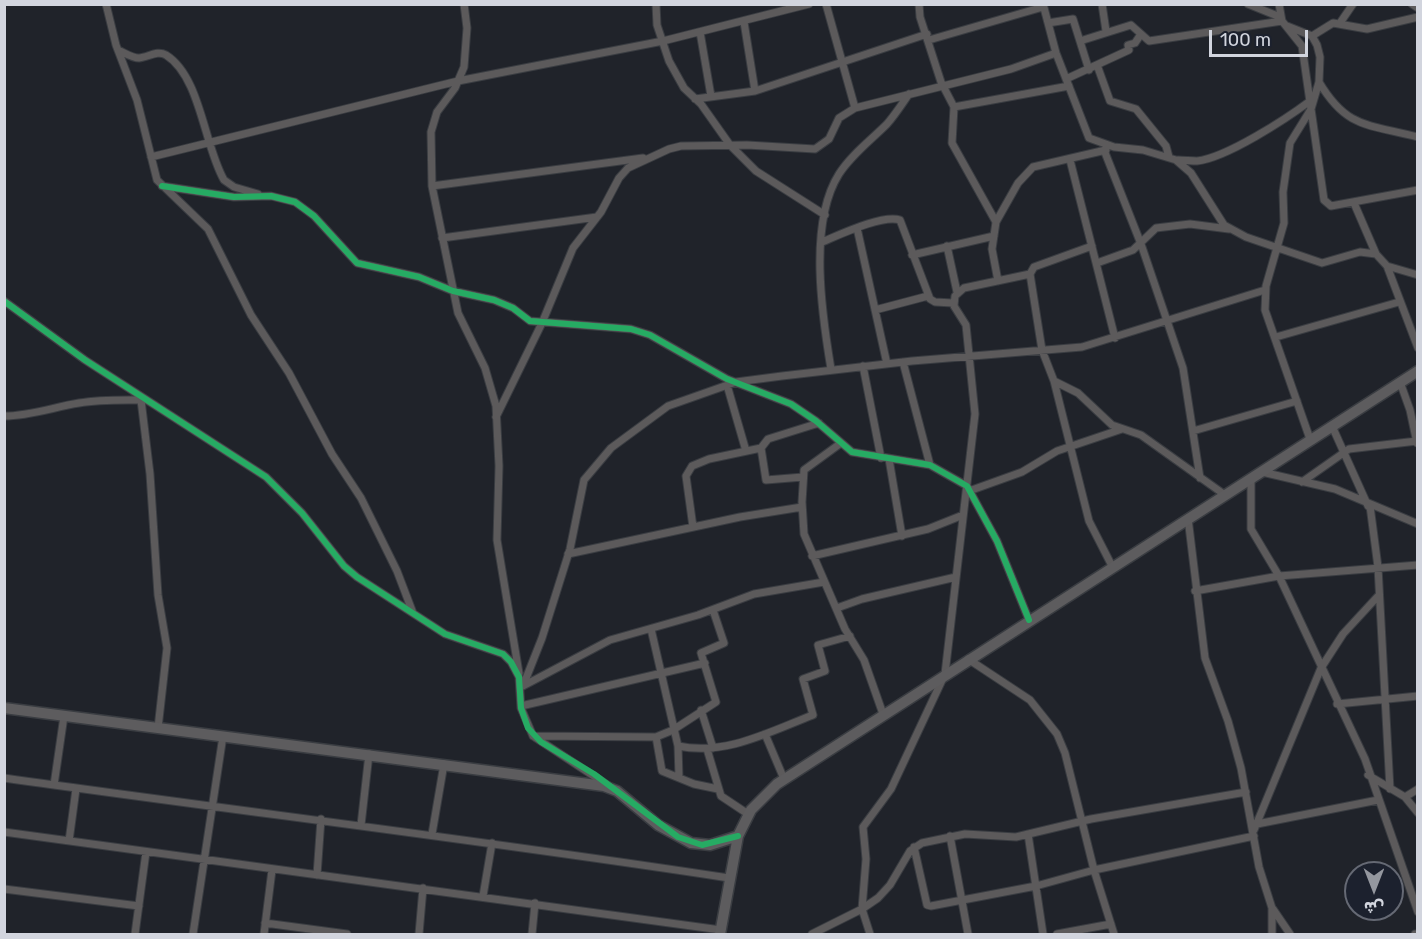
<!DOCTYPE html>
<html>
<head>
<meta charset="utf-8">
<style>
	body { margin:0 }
	#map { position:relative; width:1422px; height:939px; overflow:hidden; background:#20232a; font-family:Rubik,Vazirmatn,sans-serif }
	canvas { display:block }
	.frame { position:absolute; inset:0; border:6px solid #d2d5de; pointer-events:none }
	.north { position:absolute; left:1344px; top:861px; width:60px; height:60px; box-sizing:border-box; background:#1c212e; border:2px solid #656974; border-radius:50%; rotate:180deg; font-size:16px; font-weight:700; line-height:24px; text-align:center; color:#d2d5de }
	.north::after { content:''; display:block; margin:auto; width:21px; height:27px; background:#94979f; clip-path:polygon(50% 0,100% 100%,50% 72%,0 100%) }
	.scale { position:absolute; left:1209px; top:30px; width:99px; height:27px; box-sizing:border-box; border:3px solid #d2d5de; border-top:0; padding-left:8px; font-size:18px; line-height:21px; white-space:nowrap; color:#d2d5de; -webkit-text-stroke:4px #1c212e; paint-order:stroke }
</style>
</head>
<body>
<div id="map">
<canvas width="1422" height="939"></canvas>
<div class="frame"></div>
<div class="north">ش</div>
<div class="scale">100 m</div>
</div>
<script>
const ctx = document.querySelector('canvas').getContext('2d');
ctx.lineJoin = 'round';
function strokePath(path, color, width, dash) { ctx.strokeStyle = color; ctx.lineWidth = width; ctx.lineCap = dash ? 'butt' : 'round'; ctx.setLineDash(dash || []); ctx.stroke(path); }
const street = new Path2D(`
	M106,4l10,41 21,55 20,80 51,49 43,86 38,58 43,81 29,44 36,73 16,42
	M464,4l3,24 -3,39 -9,21 -18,24 -6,20 1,54 26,127 27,55 11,38 3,60 -2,74 22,133
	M656,4l1,21 12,36 15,27 17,16 29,41 26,26 69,44
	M826,4l29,104
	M919,4l1,13 21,65 13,25 -2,36 44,79 -4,27 6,32
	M1043,4l13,49 33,85 25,9 29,3 33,10 15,13 33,52 22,12 76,26 38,-11 16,2
	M1102,4l4,27
	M1248,4l32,13
	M1279,4l3,17 20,25 22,154 7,6 87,-16
	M1412,4l6,4
	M744,22l11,69
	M1048,23l25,-4 16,51
	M1340,23l13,-19
	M1287,26l25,10 5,9 3,12 -1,25 -8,27 -21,34 -7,49 1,31 -18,63 -1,24 45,129
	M700,32l11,64
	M1312,36l21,-13 34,6 51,-12
	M929,40l114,-33
	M1080,41l51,-16 18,16 133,-20
	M118,50c7,3 14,8 21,8 10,-1 18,-8 27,-3 35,22 38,91 58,125l10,7 24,7
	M1097,65l13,36 26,8 30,37 3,11
	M1066,79l63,-29 -1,-5 7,-2 6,-9
	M1319,82c28,47 49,42 99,55
	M695,99l60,-8 172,-57
	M954,107l115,-21
	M1104,150l37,94 42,124 17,110
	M151,157l307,-76 205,-40 146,-37
	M1070,160l45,178
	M1178,160c6,0 13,1 19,1 29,-3 89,-42 113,-60
	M162,186l72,11 37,-1 24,6 19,14 43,47 62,14 34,14 41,9 19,8 17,13 101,8 19,6 77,44 64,25 25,17 36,31 78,13 37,21 30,55 32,79
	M432,186l211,-28
	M1354,203l22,51 11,12 31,82
	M996,222l22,-39 15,-16 73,-17
	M857,228l30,136
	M442,238l155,-21
	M822,242c17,-7 61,-28 78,-22l30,79 5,3 18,1
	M947,246l10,46
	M912,255l82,-19
	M1097,263l36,-13 23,-22 34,-4 39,5
	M1387,266l31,9
	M1030,274l12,76 12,31 24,12 34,32 29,10 84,60
	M4,301l81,59 181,117 36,36 42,53 13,11 88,57 58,20 8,8 8,15 2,31 12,28 76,50
	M875,310l53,-14
	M1276,337l123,-35
	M903,362l27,103
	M863,366l18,92
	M831,369c-9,-54 -23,-146 8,-195 12,-19 32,-34 48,-50 8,-9 15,-20 22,-30
	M1054,381l35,140 23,45
	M1400,382l10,28 7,33
	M727,385l19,66
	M141,400l9,74 8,121 9,53 -9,80
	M4,416c26,0 50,-9 75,-13 22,-4 44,-3 67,-3
	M496,417l46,-94 31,-75 28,-36 18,-34 9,-10 41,-19 12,-3 66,-1 68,4 14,-10 10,-21 16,-10 156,-39 45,-16
	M1332,426l36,80
	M1193,431l104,-30
	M841,443l-37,27 -2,32 2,32 41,95 19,31 19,54
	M761,448l5,32 37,-3
	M889,459l13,77
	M1262,472l73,17 83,35
	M1251,478v51l28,47 86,183 53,153
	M1302,482l47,-33 68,-8
	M969,491l53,-19 35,-21 65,-22
	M1370,506l8,61 12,222
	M1188,518l17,140 23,63 13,47 18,99 13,41v26
	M693,527l-7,-51 6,-10 17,-7 52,-11 7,-9 51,-16
	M568,554l172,-37 62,-10
	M812,556l116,-27 35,-14
	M1195,591l84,-15 139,-11
	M837,608l25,-9 94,-22
	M713,610l11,33 -23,10 15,49 -43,28 -17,7 6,34 32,13 24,5
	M651,629l27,117 1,31
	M968,659l62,41 27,34 8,19 29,117 20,64
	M523,686l19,-48 28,-89 14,-69 27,-32 57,-42 68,-24 46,-6 130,-15 170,-14 183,-57
	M523,686l87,-46 88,-25 56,-21 70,-12
	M1337,704l81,-8
	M521,706l184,-43
	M701,710l12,38
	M765,734l19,45
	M533,736l123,1
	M678,746c47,10 91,-14 135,-31l-10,-36 22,-8 -7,-26 32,-9
	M707,749l14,47 27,18
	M1368,775l37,22 13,16
	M4,778c242,34 484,63 725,100
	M54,785l10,-69
	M1405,797l13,-8
	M1257,824l121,-24
	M361,825l8,-71
	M1254,830l67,-162 22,-34 36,-39
	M4,832l717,98
	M432,834l12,-70
	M1028,834l15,100
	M950,836l18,98
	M69,841l7,-52
	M914,847l13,58 4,1 105,-20 58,-16 160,-34
	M317,875l4,-56
	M4,889l135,17
	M483,896l9,-53
	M1273,909l17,25
	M265,923l82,11
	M135,934l11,-82
	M193,934l30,-198
	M264,934l8,-64
	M419,934l4,-46
	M532,934l3,-31
	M812,934l50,-25 16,-11 12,-13 20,-34 12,-8 43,-9 51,3 75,-18 155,-27
	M870,934l-8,-25 4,-50 -3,-32 28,-38 54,-115 30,-260 -9,-89 -12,-19 1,-10 9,-8 66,-14 4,-7 58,-21
	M1057,934l54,-10
	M1415,934h3`);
const secondary = new Path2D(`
	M4,708l600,78 13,5 41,34 33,18 19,2 28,-9
	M720,934l18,-98 13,-26 26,-26 641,-413`);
strokePath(street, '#3a3d42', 9);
strokePath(secondary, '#3a3d42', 13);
strokePath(street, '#5c5a5b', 7);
strokePath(secondary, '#5d5c5e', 10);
strokePath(new Path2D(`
	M162,186l72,11 37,-1 24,6 19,14 43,47 62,14 34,14 41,9 19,8 17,13 101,8 19,6 77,44 64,25 25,17 36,31 78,13 37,21 30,55 32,79
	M4,301l81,59 181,117 36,36 42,53 13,11 88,57 58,20 8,8 8,15 2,31 7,20 13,14 53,32 84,63 24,8 36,-9`), '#26ab63', 6);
</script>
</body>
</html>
